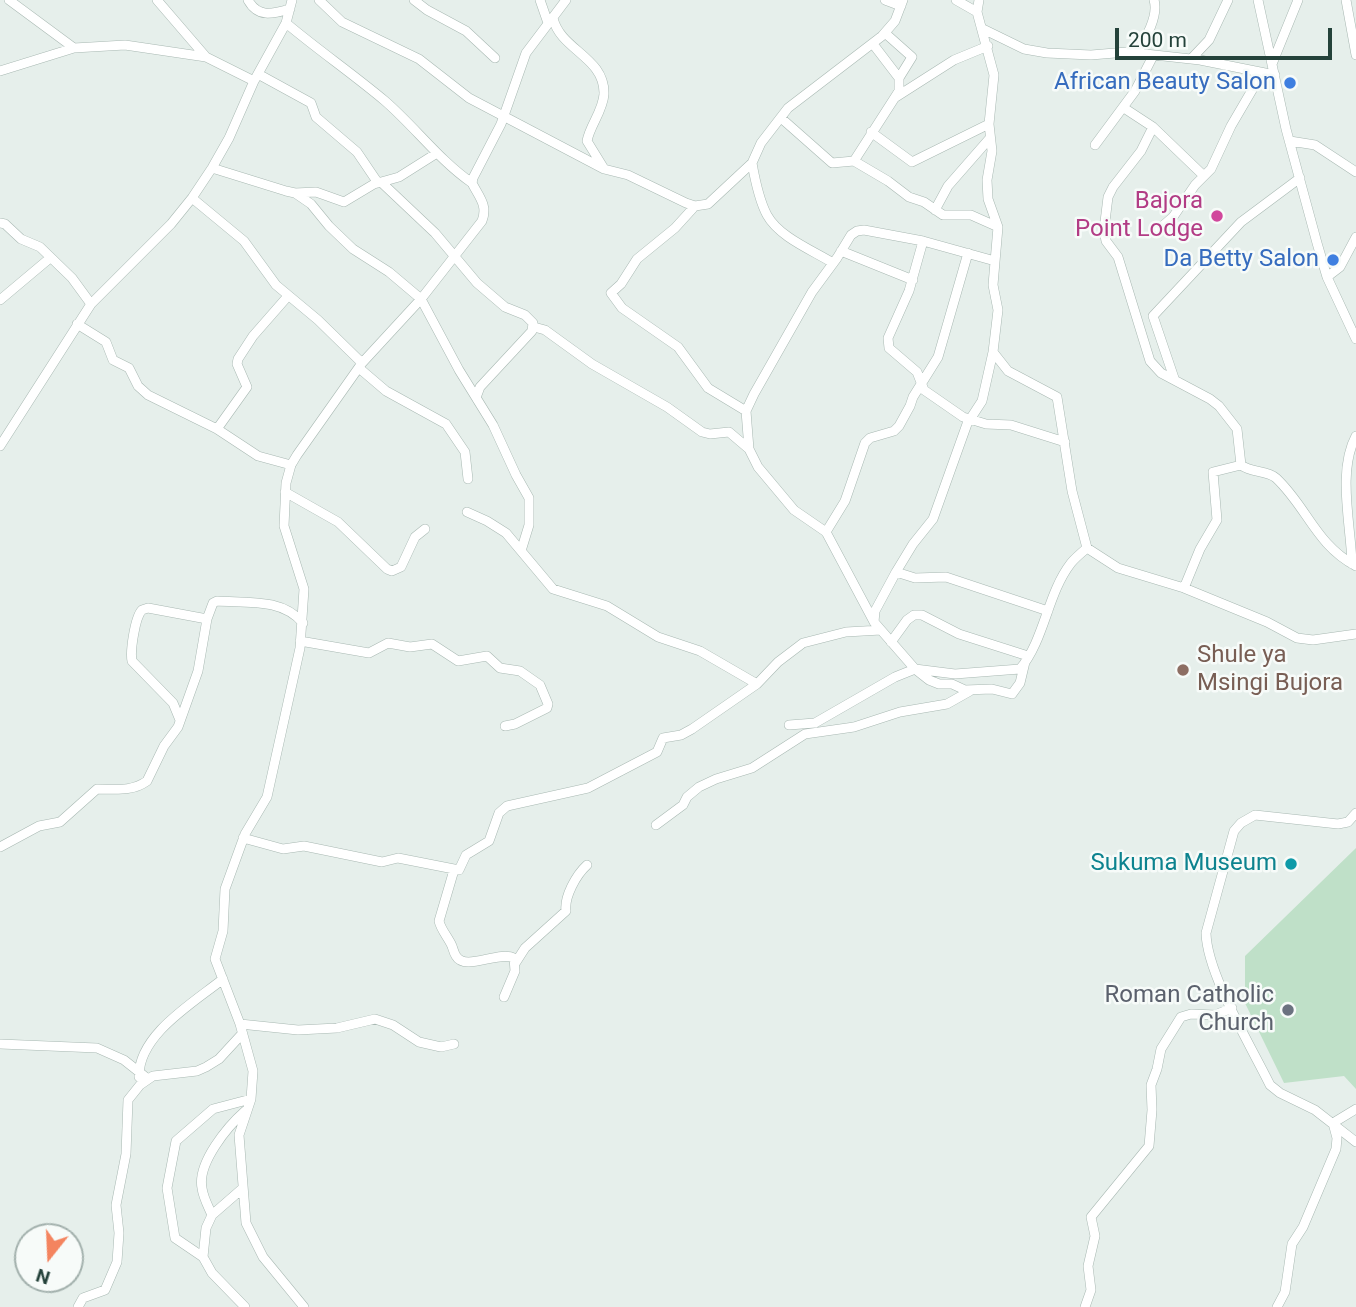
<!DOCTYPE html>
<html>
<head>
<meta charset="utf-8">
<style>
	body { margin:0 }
	#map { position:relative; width:1356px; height:1307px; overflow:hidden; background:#e6efeb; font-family:Roboto,sans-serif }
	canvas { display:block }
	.north { position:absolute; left:14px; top:1223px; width:70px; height:70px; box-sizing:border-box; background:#f7fbf9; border:2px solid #a3b1ad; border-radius:50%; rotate:198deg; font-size:19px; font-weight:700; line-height:28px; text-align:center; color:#24423a }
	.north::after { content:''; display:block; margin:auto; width:24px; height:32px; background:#f4845f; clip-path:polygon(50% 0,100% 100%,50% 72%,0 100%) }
	.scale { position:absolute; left:1115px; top:28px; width:217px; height:32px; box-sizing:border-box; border:4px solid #24423a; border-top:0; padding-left:9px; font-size:21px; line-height:24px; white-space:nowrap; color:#24423a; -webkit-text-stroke:5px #f7fbf9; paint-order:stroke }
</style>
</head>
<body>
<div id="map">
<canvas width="1356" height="1307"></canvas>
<div class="north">N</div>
<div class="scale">200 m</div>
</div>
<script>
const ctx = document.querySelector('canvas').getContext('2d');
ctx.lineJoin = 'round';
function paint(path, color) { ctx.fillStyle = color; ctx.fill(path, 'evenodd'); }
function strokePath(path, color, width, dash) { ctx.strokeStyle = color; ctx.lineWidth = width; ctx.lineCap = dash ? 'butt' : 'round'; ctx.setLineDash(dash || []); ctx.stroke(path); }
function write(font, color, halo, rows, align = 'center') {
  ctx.font = font + ' Roboto,sans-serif'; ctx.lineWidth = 5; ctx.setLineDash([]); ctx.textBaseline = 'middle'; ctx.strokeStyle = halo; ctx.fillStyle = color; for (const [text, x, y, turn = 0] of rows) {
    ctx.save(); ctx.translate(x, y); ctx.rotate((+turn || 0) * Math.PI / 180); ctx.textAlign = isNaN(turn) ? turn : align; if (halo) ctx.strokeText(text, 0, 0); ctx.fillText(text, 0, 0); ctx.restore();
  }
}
paint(new Path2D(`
	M1356,848v241l-12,-13 -60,7 -39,-80v-47z`), '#bfe0c8');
const minor = new Path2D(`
	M9,0l65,48
	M157,0l49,57
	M248,0c10,18 24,14 42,9
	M319,0l23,22 77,37 50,39 135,71 24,6 58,28 9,3 13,-2 44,-41c3,17 7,37 15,52 12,22 45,35 66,48
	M414,0l13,10 39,21 29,27
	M540,0l8,23
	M885,0l16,6
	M956,0l21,12
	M979,0l-2,12 17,63 -5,49 3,27 -5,29 1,19 10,28 -5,58 5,25 -5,42 15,19 49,26 15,94 15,57 31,20 66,20 83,34 30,16 16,2 43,-6
	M1258,0l28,129 31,114 10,34 29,62
	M1346,0l10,55
	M553,18c7,32 52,39 51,76 -1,17 -14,31 -17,47l16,26
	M286,23c32,27 67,51 99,78 30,26 54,59 87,82
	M983,29l41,20 23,4 44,2 36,-3 73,8 75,15
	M885,33l27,24 -13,21
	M1136,54c9,-14 23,-38 18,-54
	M1191,59l18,-19 19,-40
	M1272,64l26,-64
	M0,71l74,-23 51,-3 81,12 48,24
	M258,74l53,29 5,14 41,35 21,31
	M896,97l58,-37 34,-14
	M1124,108l29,19 51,49
	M781,118l51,45 22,-2 34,20 21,16 15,5 19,13h28l27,12
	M1153,127l-12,24 -28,36 -5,10 -4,33 2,11 12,16 32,104 11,12 49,26 9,7 18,23 4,36
	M871,132l41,30 77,-38
	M1290,141l25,4 41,27
	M1095,145l40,-54 18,-35
	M854,161l45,-70v-13l-26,-34
	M752,163l9,-20 27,-35 94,-72 13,-15 8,-21
	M212,168l74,23 9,2 21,-1 28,10 30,-18 25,-7 38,-24
	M381,182l54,51 42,50 28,24 20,8 8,8 -1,8 -52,56 -3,8
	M295,193l16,11 18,22 24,23 36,23 32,27 38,71 34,55 23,50 13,23v27l-8,26
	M192,198l52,43 32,44 42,35 44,43
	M695,206l-20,22 -38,31 -16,25 -10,9 11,15 56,39 30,41 38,23
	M935,210l13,-24 42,-48
	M0,223l5,1 16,15 19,8 32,31 19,26
	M1159,229l14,-12 22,-32 16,-16 20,-43 31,-53
	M923,241l-59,-11 -7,1 -6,4 -14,23 -25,34 -58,102 -8,17 3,38 9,18 36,43 32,22 48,90 41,47 40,5 65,-5c25,-30 27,-75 51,-106 4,-5 10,-10 16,-15
	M841,251l72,29
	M995,261l-72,-20 -14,50 -21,47 1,10 28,24 7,18 39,27 23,7 25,1 54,17
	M1327,277l13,-10 16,-30
	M0,300l50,-42
	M77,324l29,18 7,18 16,8 9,18 10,9 69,34 41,27 33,9
	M534,327l11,3 47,34 75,43 35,25 8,2 19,-2 20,17
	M359,368l27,23 60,33 19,28 3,27
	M1174,378l-21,-62 88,-94 59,-44
	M217,429l30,-42 -10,-23 1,-5 15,-23 35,-40
	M0,446l91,-142 80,-80 21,-26 20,-30 17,-30 25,-57 32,-58 6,-23
	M285,492l53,30 49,47 5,2 9,-4 14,-30 10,-8
	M467,512l20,9 19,12 47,56 54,17 51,31 42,14 57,33
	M826,532l19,-31 20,-58 5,-5 24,-7 5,-5 11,-20 3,-9 25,-40 30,-104
	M1352,564c-1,-39 -15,-93 4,-128
	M896,572l19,6 31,-1 102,34
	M1184,588l16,-39 17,-29 -4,-48 28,-7c10,8 26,5 35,13 31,29 40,67 80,88
	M874,622l1,-11 21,-39 17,-28 20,-25 34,-95 15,-23 11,-49
	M300,641l69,12 19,-10 22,4 22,-3 26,17 29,-5 13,12 20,3 20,14 8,19 -1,4 -32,16 -10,2
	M891,642l16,-22 7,-5h8l37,19 69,22
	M180,720l-7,-17 -41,-42c-2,-10 3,-44 10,-51l6,-2 59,11
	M789,725l26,-2 80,-46 20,-8 14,11 10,4h13l13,6 27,-1 20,5 8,-11 5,-21
	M1356,813l-8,9 -10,2 -83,-9 -14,8 -7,8 -28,102c1,41 45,113 64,152l10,8 35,17 41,32
	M656,825l27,-20 4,-8 12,-10 17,-8 36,-11 53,-34 49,-7 46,-15 47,-8 23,-13
	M243,838l40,11 21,-3 78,16 16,-4 61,12 7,-15 23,-14 10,-28 8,-7 81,-18 69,-36 6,-14 18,-3 11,-6 65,-45 21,-22 25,-19 43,-11 35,-2
	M0,847l39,-21 21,-4 37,-33c18,0 35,3 50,-8l17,-35 14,-19 20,-56 9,-52 6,-16 4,-2c30,2 65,-3 86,22
	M454,870l-15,51c2,9 9,16 13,25 1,3 2,7 4,10 9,16 43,-6 58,2l1,13 -11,26
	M516,962l9,-14 41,-37c-2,-14 10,-36 21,-46
	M240,1024l58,6 39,-2 38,-9 18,6 26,17 22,5 13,-3
	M0,1044l97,4 27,12 24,19
	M139,1077c-1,-42 54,-74 84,-98
	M243,1188l-31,27 -6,13 -3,29 9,16 33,34
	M212,1215c-4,-9 -9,-18 -10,-27 -5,-25 26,-62 43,-77
	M203,1257l-28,-19 -8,-50 9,-47 37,-32 38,-10
	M78,1307l5,-9 22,-8 12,-28 2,-29 -3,-28 10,-51 2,-54 12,-15 13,-9 44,-5 9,-4 13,-8 23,-25
	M304,1307l-41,-50 -17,-34 -7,-88 12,-36 2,-28 -13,-47 -25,-65 8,-28 2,-42 20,-55 22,-37 33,-149 4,-59 -20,-63 2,-43 5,-18 6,-10 65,-92 59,-64 61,-78c6,-16 -3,-24 -10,-38l1,-5 28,-54 25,-71 40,-53
	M1085,1307l6,-17 -3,-24 7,-30 -4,-19 58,-71 3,-36 -1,-25 6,-16 4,-20 20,-32 10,-3 24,1 17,-7
	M1277,1307l8,-15 7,-48 11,-17 33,-78 1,-11 -4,-15 23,-14`);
strokePath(minor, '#a8b8b2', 10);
strokePath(minor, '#fff', 9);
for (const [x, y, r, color] of [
	[1290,83,7,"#3f7fe0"],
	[1217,216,7,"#d1479c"],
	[1333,260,7,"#3f7fe0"],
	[1183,670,7,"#8d6e63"],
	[1291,864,7,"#0f9aa8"],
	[1288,1010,7,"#6b7280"]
]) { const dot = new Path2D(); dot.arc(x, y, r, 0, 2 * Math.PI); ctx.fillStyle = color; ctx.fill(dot); strokePath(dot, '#f7fbf9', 2.5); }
write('24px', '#366cbe', '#f7fbf9', [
	["African Beauty Salon",1276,83],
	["Da Betty Salon",1319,260]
], 'right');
write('24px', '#b23c85', '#f7fbf9', [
	["Bajora",1203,202],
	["Point Lodge",1203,230]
], 'right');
write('24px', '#785e54', '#f7fbf9', [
	["Shule ya",1197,656],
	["Msingi Bujora",1197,684]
], 'left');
write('24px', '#0d838f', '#f7fbf9', [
	["Sukuma Museum",1277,864]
], 'right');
write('24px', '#5b616d', '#f7fbf9', [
	["Roman Catholic",1274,996],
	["Church",1274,1024]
], 'right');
</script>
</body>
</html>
